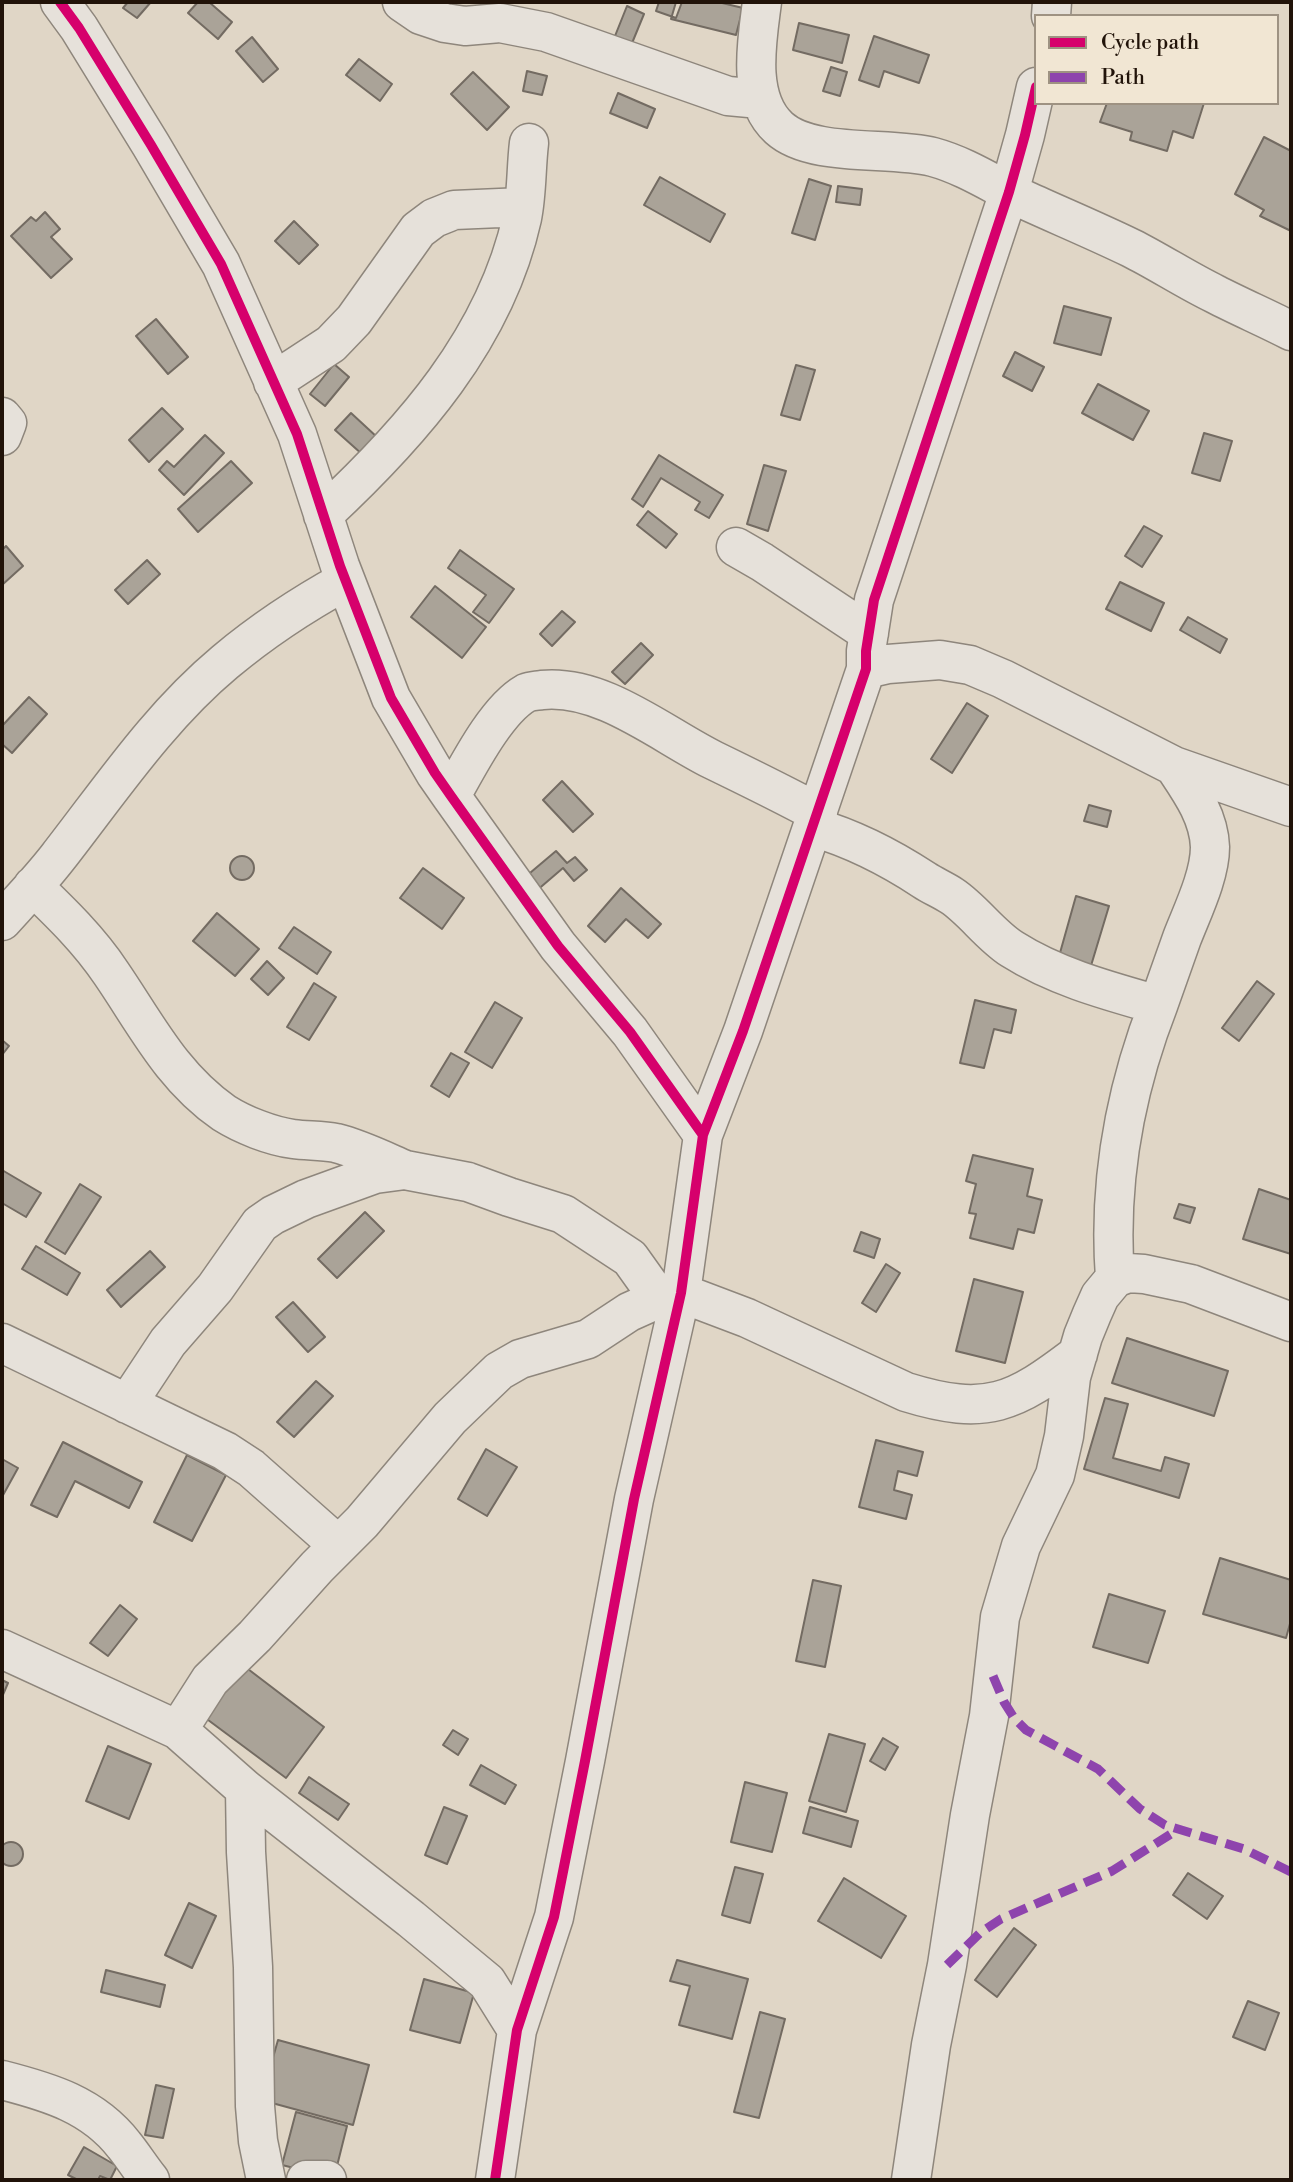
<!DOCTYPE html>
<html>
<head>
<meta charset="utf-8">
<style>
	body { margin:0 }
	#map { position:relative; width:1293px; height:2182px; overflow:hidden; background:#e0d6c6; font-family:"Libre Bodoni",serif }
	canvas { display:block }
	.frame { position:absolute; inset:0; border:4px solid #211309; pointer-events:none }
	.legend { position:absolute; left:1034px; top:14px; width:245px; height:91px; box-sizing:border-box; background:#f1e6d3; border:2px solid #9e9282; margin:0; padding:9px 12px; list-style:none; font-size:21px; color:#211309 }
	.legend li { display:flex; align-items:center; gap:14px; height:35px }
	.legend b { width:35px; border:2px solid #9e9282 }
</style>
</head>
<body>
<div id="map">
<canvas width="1293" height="2182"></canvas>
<div class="frame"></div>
<ul class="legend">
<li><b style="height:9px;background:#d6006c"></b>Cycle path</li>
<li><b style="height:9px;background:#8e44ad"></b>Path</li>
</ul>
</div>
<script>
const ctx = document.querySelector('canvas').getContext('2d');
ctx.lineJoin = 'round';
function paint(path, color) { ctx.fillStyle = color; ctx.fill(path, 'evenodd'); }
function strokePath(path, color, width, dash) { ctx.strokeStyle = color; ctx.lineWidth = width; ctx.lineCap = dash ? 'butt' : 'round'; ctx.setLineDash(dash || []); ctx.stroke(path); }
const building = new Path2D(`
	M128,2h23l-14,16 -14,-10z
	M198,2h11l23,20 -14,17 -30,-26z
	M659,2h23l-6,16 -20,-7z
	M676,2h42l25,6 -7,27 -65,-16z
	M627,6l17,8 -14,34 -17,-7z
	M799,23l50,12 -7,28 -49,-13z
	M874,36l55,19 -10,28 -35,-12 -5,16 -20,-7z
	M252,37l26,32 -15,13 -27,-31z
	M359,59l33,25 -12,17 -34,-26z
	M831,67l16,5 -7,24 -17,-5z
	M527,71l20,5 -5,19 -19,-4z
	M473,72l36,35 -22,23 -36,-36z
	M618,93l37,16 -8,19 -37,-15z
	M1107,103h97l-11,35 -20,-7 -6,20 -37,-11 2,-8 -32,-10z
	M1264,137l27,14v80l-31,-15 4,-6 -29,-16z
	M660,177l65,37 -15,28 -66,-37z
	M809,179l22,7 -16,54 -23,-7z
	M838,186l24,3 -2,16 -24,-3z
	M45,212l15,17 -9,8 21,22 -21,19 -40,-42 20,-19 5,4z
	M294,221l24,24 -19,19 -24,-23z
	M1064,306l47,12 -10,37 -47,-12z
	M156,319l32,38 -20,17 -32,-38z
	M1015,352l29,15 -12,24 -29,-15z
	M334,364l15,13 -24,29 -15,-12z
	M796,365l19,5 -15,50 -19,-5z
	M1098,384l51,27 -16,29 -51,-27z
	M162,408l21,21 -34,33 -20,-22z
	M351,413l27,25 -15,17 -28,-25z
	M1204,433l28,8 -12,40 -28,-8z
	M205,435l19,18 -40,42 -25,-25 8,-9 7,6z
	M659,455l64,40 -14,23 -14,-8 5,-8 -39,-24 -18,29 -11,-8z
	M231,461l21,22 -54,49 -20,-23z
	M764,465l22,6 -18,60 -21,-7z
	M648,511l29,23 -11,14 -29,-23z
	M1144,526l18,10 -20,31 -17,-11z
	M6,546l17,20 -21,19v-35z
	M460,550l54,39 -25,34 -16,-11 13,-17 -38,-27z
	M147,560l13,14 -32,30 -13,-14z
	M1120,582l44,21 -13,28 -45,-22z
	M435,586l51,41 -24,31 -51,-41z
	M562,611l13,11 -23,24 -12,-12z
	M1188,617l39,22 -7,14 -40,-23z
	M641,643l12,12 -28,29 -13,-12z
	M29,697l18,17 -35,39 -10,-9v-18z
	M967,703l21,13 -36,57 -21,-14z
	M562,781l31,33 -20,18 -30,-32z
	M1089,805l22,6 -4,16 -23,-6z
	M556,851l11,12 8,-6 12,13 -13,11 -11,-13 -28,24 -11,-14z
	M230 868a12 12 0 1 1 24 0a12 12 0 1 1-24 0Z
	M423,868l41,30 -22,31 -42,-31z
	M621,888l40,36 -13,14 -22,-19 -21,23 -17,-16z
	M1076,896l33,10 -19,63 -32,-9z
	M217,913l42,36 -24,27 -42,-35z
	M294,927l37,25 -14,22 -38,-26z
	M267,961l17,17 -16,17 -17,-16z
	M1257,981l17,13 -35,47 -17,-13z
	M314,983l22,14 -27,43 -22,-13z
	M975,1000l41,10 -5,23 -17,-4 -10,39 -24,-5z
	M495,1002l27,16 -30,50 -27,-16z
	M2,1040l7,6 -7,9z
	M451,1053l18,10 -20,34 -18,-11z
	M973,1155l60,14 -6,27 15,4 -8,33 -16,-4 -5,20 -43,-11 6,-24 -7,-1 7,-29 -10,-3z
	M2,1170l39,23 -15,24 -24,-14z
	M80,1184l21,13 -36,57 -20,-12z
	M1259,1189l32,11v54l-48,-15z
	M1179,1204l16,4 -5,15 -16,-5z
	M365,1212l19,19 -47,47 -19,-19z
	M861,1232l19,7 -6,19 -20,-7z
	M36,1246l44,27 -13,22 -45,-26z
	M150,1251l15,16 -44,40 -14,-17z
	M886,1264l14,9 -24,39 -14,-9z
	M974,1279l49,13 -18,71 -49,-12z
	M293,1302l32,35 -17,15 -32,-35z
	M1127,1338l101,33 -14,45 -102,-33z
	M316,1381l17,15 -39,41 -17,-15z
	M1105,1398l23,6 -15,54 48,13 4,-14 24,7 -10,34 -95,-29z
	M876,1440l47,12 -6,24 -19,-5 -4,19 18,5 -6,24 -47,-12z
	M63,1442l79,40 -13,26 -54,-27 -18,36 -26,-12z
	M486,1449l31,18 -30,49 -29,-17z
	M187,1455l39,20 -34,66 -38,-19z
	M2,1459l16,9 -16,29z
	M1220,1558l71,22v40l-5,18 -83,-24z
	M813,1580l28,6 -16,81 -29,-6z
	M1109,1594l56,17 -17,52 -55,-16z
	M120,1605l17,14 -29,37 -18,-13z
	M227,1653l97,74 -38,51 -98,-73z
	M2,1680l6,3 -6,14z
	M453,1730l15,9 -10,16 -15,-10z
	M829,1734l36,10 -19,68 -37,-11z
	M883,1738l15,9 -13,23 -15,-9z
	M108,1746l43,18 -22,55 -43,-18z
	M481,1765l35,20 -11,19 -35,-19z
	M309,1777l40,27 -11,16 -39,-27z
	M745,1782l42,11 -15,59 -41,-10z
	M444,1807l23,9 -20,48 -22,-9z
	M810,1807l48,14 -7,26 -48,-14z
	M-1 1854a12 12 0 1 1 24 0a12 12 0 1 1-24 0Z
	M735,1867l28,7 -13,49 -28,-8z
	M1188,1873l35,23 -16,23 -34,-24z
	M844,1878l62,38 -25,42 -63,-37z
	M189,1903l27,13 -24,52 -27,-13z
	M1014,1928l22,17 -39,52 -22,-17z
	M677,1960l71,19 -16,60 -53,-14 11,-39 -20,-5z
	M106,1970l59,15 -5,22 -59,-15z
	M424,1979l50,14 -14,50 -50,-13z
	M1248,2001l31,12 -14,37 -32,-13z
	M760,2012l25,7 -26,99 -25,-6z
	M278,2040l91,25 -16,60 -92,-25z
	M156,2085l18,4 -11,49 -18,-3z
	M296,2112l51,14 -13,52 -52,-13z
	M84,2147l33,19 -7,14 -10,-4 -2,4h-20l-10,-5z`);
paint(building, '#aaa398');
strokePath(building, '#736b62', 2);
const minor = new Path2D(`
	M60,2l19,26 72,117 70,119 76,170 43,132 51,132 44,75 16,23 107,150 72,86 73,103
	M402,2l19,13 24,8 20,3 35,-3 46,9 182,64 32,3
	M762,2c-5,39 -16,96 17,126 33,30 111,18 154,29 33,9 61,28 92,43 35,16 71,31 106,48 28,14 55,32 84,46 25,13 51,24 76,37
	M1051,16l1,-14
	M273,382l58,-38 23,-24 64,-90 16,-12 20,-8 69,-3
	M2,417l5,6 -5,13
	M323,515c88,-82 172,-176 199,-297 5,-24 4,-50 7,-75
	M736,547l26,15 107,71
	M866,669l22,-5 52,-4 30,5 33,14 171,87 117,41
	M451,796c17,-30 45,-86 75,-103 5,-2 10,-2 16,-3 60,-6 119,44 171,70 35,17 70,34 105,53
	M813,827c41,12 76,30 111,53 9,6 19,10 28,16 21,14 38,39 60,53 44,28 97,42 146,56
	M33,886c28,27 56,54 78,87 35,51 60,103 113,140 19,12 47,23 69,26 14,2 29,1 43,4 24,6 46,17 69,27
	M2,921c19,-21 39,-42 56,-64 53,-68 101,-140 167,-195 37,-31 78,-58 120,-81
	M1115,1278c-7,-94 10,-188 44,-275 8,-22 15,-43 23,-65 10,-26 28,-62 28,-91 -1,-31 -20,-57 -36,-81
	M2,1343l223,108 26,17 87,77
	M127,1404l41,-62 47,-54 45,-64 13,-9 33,-16 69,-25 30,-4 63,12 41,15 54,17 67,44 30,42
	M2,1649l176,81 67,59 166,130 76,63 30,48
	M178,1730l32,-50 45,-44 62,-69 45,-45 88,-104 49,-47 21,-12 68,-20 41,-27 20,-9 32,-10 66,25 159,74c81,25 108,11 172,-38
	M245,1789l1,63 7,115 2,139 3,35 8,39
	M2,2080c47,12 91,25 122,65 9,11 17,24 26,35
	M306,2180h21
	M495,2180l22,-150 37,-113 31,-156 49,-262 47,-206 22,-158 40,-104 123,-362v-18l8,-51 135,-408 16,-57 11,-48
	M911,2180l20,-135 16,-80 23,-150 19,-99 11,-99 21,-71 34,-71 9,-39 7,-59 12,-41 9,-22 8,-18 15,-18 13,-5 16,1 47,10 100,38`);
strokePath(minor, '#8e867c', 41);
strokePath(minor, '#e6e1da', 38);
strokePath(new Path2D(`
	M993,1676l11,26 10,16 12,12 72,39 42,40 25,16 79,24 47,23
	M947,1965l33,-32 21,-14 111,-48 67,-42`), '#8e44ad', 9, [18, 9]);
strokePath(new Path2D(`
	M60,2l19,26 72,117 70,119 76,170 43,132 51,132 44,75 16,23 107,150 72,86 73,103
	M495,2180l22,-150 37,-113 31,-156 49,-262 47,-206 22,-158 40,-104 123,-362v-18l8,-51 135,-408 16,-57 11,-48`), '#d6006c', 10);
</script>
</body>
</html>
